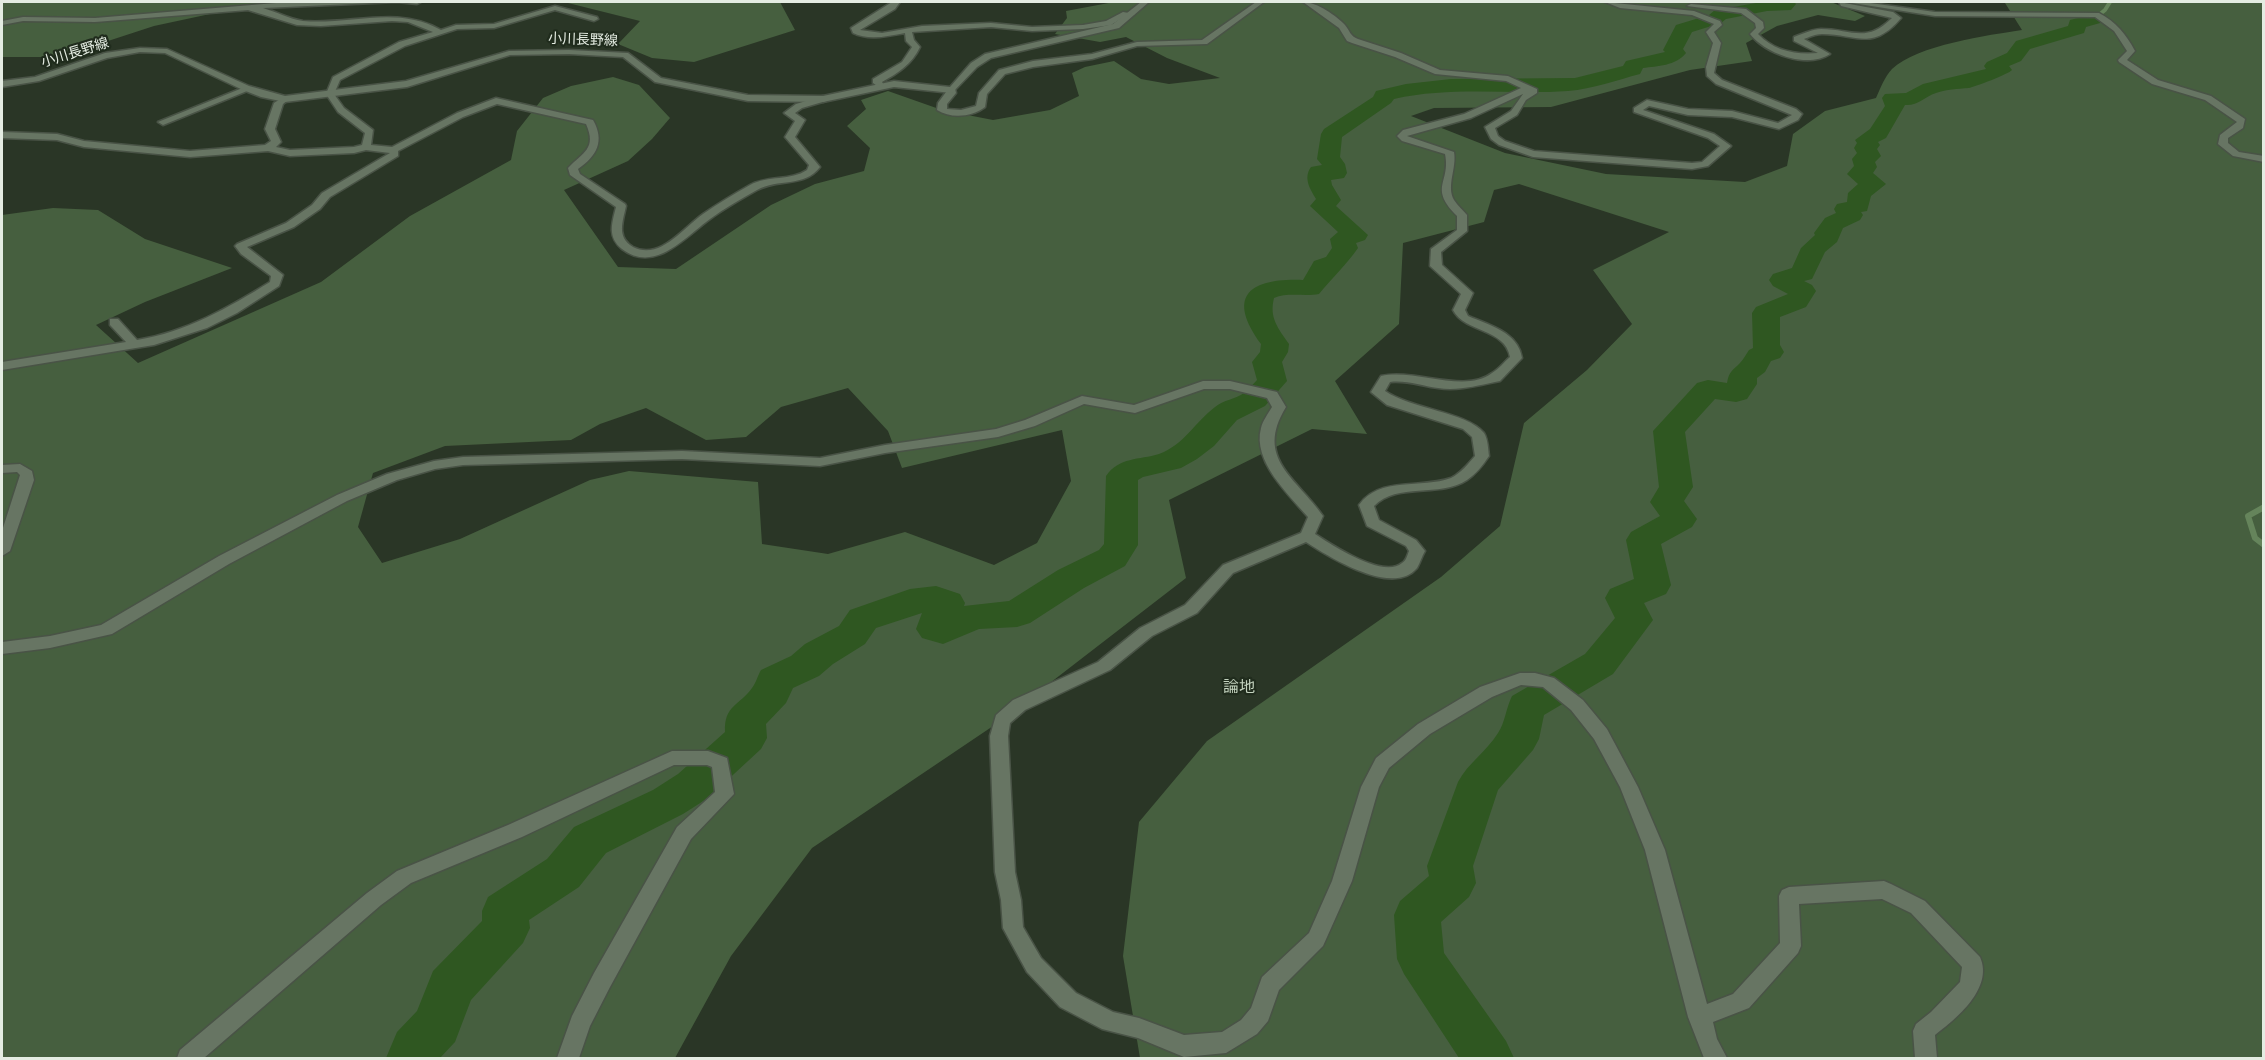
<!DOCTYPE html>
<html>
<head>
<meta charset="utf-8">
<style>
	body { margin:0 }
	#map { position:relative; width:2265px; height:1060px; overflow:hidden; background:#2a3626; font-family:"Fira Sans Condensed",sans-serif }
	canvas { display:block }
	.frame { position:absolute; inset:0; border:3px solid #e4ece2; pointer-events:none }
</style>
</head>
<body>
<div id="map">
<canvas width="2265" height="1060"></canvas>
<div class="frame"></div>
</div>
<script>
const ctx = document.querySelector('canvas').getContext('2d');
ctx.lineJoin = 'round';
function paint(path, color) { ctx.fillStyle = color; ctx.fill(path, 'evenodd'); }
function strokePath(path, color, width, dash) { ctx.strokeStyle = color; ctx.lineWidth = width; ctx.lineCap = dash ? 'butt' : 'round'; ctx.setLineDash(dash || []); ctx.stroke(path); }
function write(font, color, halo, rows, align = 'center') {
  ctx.font = font + ' "Fira Sans Condensed","Noto Sans JP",sans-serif'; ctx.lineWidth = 4.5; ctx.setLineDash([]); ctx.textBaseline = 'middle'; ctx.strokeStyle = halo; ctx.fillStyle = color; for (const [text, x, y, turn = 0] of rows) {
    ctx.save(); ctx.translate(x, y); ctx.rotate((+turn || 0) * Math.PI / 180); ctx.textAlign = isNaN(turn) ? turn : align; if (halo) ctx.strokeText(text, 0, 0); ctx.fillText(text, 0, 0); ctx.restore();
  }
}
paint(new Path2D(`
	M2,2h264l-112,24 -95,31h-57z
	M564,2h216l15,28 -101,32 -42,-4 -34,-14 22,-23z
	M1114,2h717l34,14 -10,5 -37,-6 -41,11 -31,17 6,18 -62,9 -139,37 -117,1 -23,8 94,37 101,21 139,8 42,-16 6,-32 32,-23 51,-13c4,-9 9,-22 16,-29 25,-24 97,-34 130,-39l-17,-27 258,-1v1056h-1123l-17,-102 16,-134 68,-81 234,-164 59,-51 24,-103 63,-53 45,-46 -39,-54 76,-38 -150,-48 -25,6 -10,32 -81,21 -4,81 -64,57 32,53 -55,-5 -143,71 17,78 -184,142 -190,128 -81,108 -56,102h-673v-843l51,-7 45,2 47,29 87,29 -87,34 -49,23 42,38 183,-81 89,-66 101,-56 6,-29 26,-33 28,-12 42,-9 26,8 31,33 -18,21 -24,22 -64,29 54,77 58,2 95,-64 44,-21 49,-13 6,-23 -23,-22 19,-17 -5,-9 27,-9 54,19 51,10 57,-10 29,-14 -7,-23 13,-6 29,-6 27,18 28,5 51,-6 -53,-20 -41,-21 -26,5 -45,-8 12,-16 -1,-7zM848,388l40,43 14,37 160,-38 9,51 -34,62 -43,22 -89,-33 -77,22 -66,-10 -4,-62 -129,-11 -39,9 -130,59 -78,24 -24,-36 15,-54 72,-27 126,-6 29,-16 46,-16 60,32 40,-3 35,-30z`), '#465f3f');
strokePath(new Path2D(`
	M2094,19l11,-9 5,-8`), '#65845b', 4);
strokePath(new Path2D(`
	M2264,507l-16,9 7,22 9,7`), '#65845b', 6);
paint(new Path2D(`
	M1762,2h32l2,2 -5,6 -24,1 -41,8 -5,4 -29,9 -9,17 3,4c-10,13 -29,13 -43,15l-3,6c-23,6 -47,15 -72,17 -58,4 -116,-5 -174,8l-3,4 -49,34 -2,20 5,7 2,9 -3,5 -13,2 1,5 9,15 -5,6 32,29 -3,5 -9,3 2,5c-12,17 -25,29 -39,46 -14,3 -31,-2 -45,4 -5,20 4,30 15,46l-1,8 -6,10 5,19 -22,25 -28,14 -23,26 -17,13 -16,9 -38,9 -5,3v65l-13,21 -41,22 -54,35 -13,4 -38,2 -36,15 -21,-6 -6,-9 6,-16 -46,15 -11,16 -32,20 -14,12 -26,12 -7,15 -20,21 1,14 -6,11 -53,49 -25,16 -77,39 -27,34 -50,33 1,8 -7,15 -52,57 -16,42 -15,16h-54l11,-26 20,-21 16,-40 49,-50v-10l6,-14 59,-38 27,-32 79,-37 25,-16 47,-42c-1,-27 14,-26 27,-44 4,-5 6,-13 9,-18l30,-14 14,-12 34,-18 11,-16 60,-21 26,-3 24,8 5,9 -1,3 45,-5 49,-31 41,-20 5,-6 2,-68c13,-19 33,-16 53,-22 25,-9 36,-32 56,-47 8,-7 21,-8 29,-14 5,-4 9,-9 13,-13l-5,-18 8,-10 1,-8c-36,-49 -10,-66 42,-64l11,-19 12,-4 6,-9 -2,-9 8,-7 -28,-26 6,-7c-6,-10 -13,-21 -5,-32l11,-2 -5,-6 4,-25 3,-5 49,-32 3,-6 30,-7 45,-5 124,-1 48,-12 3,-5 39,-9 -2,-2 13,-25 33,-10 6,-5z
	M2094,14l6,1 3,4 -3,4 -14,4 -2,6 -54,16 -9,12 -12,5 3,4c-3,4 -38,17 -43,18 -12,1 -22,1 -33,5 -12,4 -18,13 -31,12l-19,33 -8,4 2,3 -3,4 4,7 -6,6 2,5 -4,6 13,11 -15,12 -4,15 -6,1 2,3 -3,5 -17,8 -6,14 -12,10 -13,27 -8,2 8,4 4,6 -10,16 -26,10v28l4,7 -4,6 -9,3 -6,11 -8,6v6l-10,15 -11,3 -21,-3 -30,33 8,55 -9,14 13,18 -5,8 -31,17 10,41 -5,9 -22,9 9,17 -40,54 -69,41 -5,24 -6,11 -35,40 -25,76 3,17 -7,14 -28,25 3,31 62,88 8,17h-55l-55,-84 -7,-15 -3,-44 6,-14 29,-25 -2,-10 31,-84c10,-19 29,-31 40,-49 7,-10 8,-25 14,-37l73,-42 30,-36 -10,-20 5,-9 24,-10 -8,-39 5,-8 29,-16 -10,-14 9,-15 -6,-56 44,-48 11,-3 19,3c2,-12 6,-13 13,-20 4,-4 6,-9 9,-13l4,-2 -1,-35 4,-6 32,-13 -15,-8 -4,-6 4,-6 19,-6 9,-20 14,-13 -1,-2 11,-15 11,-5 -2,-4 3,-5 10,-2 1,-9 10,-9 -11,-10 7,-8 -2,-7 5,-6 -3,-5 3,-5 -2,-3 15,-11 15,-23 -3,-8 3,-4 21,-1 17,-9 63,-15 -2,-3 3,-4 20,-9 9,-12 52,-15 2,-6z`), '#2f5721');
const minor = new Path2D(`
	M288,2h133l-4,2 -20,-2 -134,6c14,4 26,11 40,13 48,4 94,-16 138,9l15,-5 38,-1 61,-18 42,11 1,2 -4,2 -39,-11 -61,18 -37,1 -52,17 -65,34 -6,14 10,14 29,22 -2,15 21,2 65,-34 39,-15 97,22c12,21 4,36 -15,49l2,5 45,30 1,2c-3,15 -10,31 7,41 27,14 51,-20 70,-33 16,-11 31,-20 47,-29 18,-10 41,-4 57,-15l2,-5 -24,-28 10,-16 -11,-8 12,-9 27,-8 4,3 -1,2 -24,7 -7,5 10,7 -10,17 25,30c-16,21 -42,11 -63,23 -16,9 -32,18 -47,29 -25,18 -55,55 -88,30 -15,-12 -10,-26 -6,-42l-46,-32 -2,-7c15,-16 29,-19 18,-44l-89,-20 -34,13 -65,34v5l-68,41 -10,12 -26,18 -47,20 36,28 -4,11 -42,27 -30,15 -53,17 -152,25v-8l124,-20 -16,-17v-6h8l19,21c49,-8 91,-32 133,-58l1,-6 -30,-22 -6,-8 2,-2 49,-21 26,-18 10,-12 68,-40 -24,-3 -12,3 -64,3 -22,-5 -78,6 -106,-10 -27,-7 -55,-2v-6l55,2 27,7 106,10 75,-6 6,-4 -6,-12 9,-26 11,-7 4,3 -6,5 -8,25 6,13 -5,5 14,3 64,-3 8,-2 3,-12 -27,-21 -12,-18 7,-17 66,-35 34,-10 -25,-10 -16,-1 -71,5 -24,-1 -49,-15 -153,12 -72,-1 -21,4v-4l21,-4 72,1z
	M892,2h8l-5,7 -35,21 22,3 40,-7 69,-3 41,4 51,-2 23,-4 17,-9 12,2 -10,2 -14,9 -28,4 -51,2 -41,-4 -79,5 2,8 6,7c-8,17 -22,26 -38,35l2,3 -4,3 -7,-5v-4l29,-17 10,-15 -6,-6 -1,-8c-17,3 -36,8 -52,0l-2,-5z
	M1256,2h8l-57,42 -70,2 -45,13 -59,8 -28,7 -18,20 -2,13c-13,10 -34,12 -48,3l1,-7 11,-15h6l1,5 -9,11v5l14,1 15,-4 3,-13 20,-23 34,-9 59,-7 45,-12 65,-2z
	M1303,2c12,-1 34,14 42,23 5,6 5,11 13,14l43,14 39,17 68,6 29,13v4l-11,7 -9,15 -22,13 3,8 7,5 29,10 158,12 10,-1 18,-16 -12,-8 -74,-26v-4l13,-8 41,9 44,2 46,12 14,-8 -76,-31 -9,-8 -1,-9 7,-24 -7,-11 8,-8 -22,-9 -72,-7 -15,-6 89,9 26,10 2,4 -8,7 7,11 -7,30 8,7 74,29 6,5 -4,6 -19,9 -47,-12 -44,-2 -39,-9 -6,4 71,24 17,12 -23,20 -16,3 -159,-12 -34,-12 -8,-6 -6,-12 26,-16 12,-17 -52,24 -64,18 47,16c3,16 -8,34 0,48 4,6 9,10 13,15v16l-26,21 1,13 31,28 -8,17 3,6c21,9 50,16 54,42l-22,23 -5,1c-19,4 -38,9 -57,6 -17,-2 -31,-8 -48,-6l-5,9c26,18 82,21 99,42 4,6 4,16 5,23 -6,9 -13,18 -22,24 -27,18 -70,2 -93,26l5,14 37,20 9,11c-3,5 -5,12 -8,17 -24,29 -88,-11 -111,-26l-73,31 -36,40 -45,23 -42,34 -85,40 -15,13 -2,13 7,136 6,28 2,27 18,31 35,35 37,19 26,6 45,17 38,-3 19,-12 10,-12 11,-31 47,-44 23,-52 29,-94 15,-29 42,-34 62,-37 40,-14h15l19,5 29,22 24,29 31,58 27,63 42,154 26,-10 47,-51 -1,-47 3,-6 7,-3 95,-6 7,3 34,17 55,56c14,31 -24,62 -45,78l2,23h-22l-2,-27 3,-7 15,-12 29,-30 2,-15 -51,-54 -29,-14 -83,5 2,42 -3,7 -49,55 -36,14 4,17 10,19h-23l-16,-41 -43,-167 -25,-63 -26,-48 -23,-29 -28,-23 -22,-2 -29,12 -62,37 -41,34 -10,19 -27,94 -29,65 -44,44 -11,31 -11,13 -31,19 -42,4 -46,-19 -36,-9 -42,-22 -33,-35 -24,-44 -2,-28 -6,-28 -5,-136 6,-21 17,-15 85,-38 42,-34 45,-23 38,-40 78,-32 7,-16c-19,-22 -56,-56 -47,-89 2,-8 7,-14 11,-21l-5,-9 -37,-9h-26l-69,24 -51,-9 -49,22 -37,11 -113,16 -65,13 -138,-7 -219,6 -28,4 -38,11 -50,21 -118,63 -117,70 -62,14 -48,6v-12l48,-6 51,-11 118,-69 118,-61 50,-21 47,-13 29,-4 219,-6 138,7 65,-13 111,-16 29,-9 57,-24 52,9 69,-24h27l47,11 9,15c-32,52 11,71 37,109l-8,18c17,11 68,45 87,29 4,-2 5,-7 7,-12l-3,-5 -39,-20 -8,-21c20,-29 63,-16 92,-27 10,-5 17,-14 24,-22l-3,-19 -9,-8 -76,-24 -16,-13 10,-16c33,-8 84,18 111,-3 7,-4 12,-11 18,-16 -5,-29 -45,-24 -57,-47l8,-16 -31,-28 1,-17 26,-19v-14c-29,-29 -6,-33 -12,-62l-43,-13 -5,-5 6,-6 61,-16 57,-26 -15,-7 -71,-7 -40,-17 -43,-14 -5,-2 -8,-13z
	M1839,2l54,10 8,6c-29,34 -44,16 -79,16 -6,0 -13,3 -18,5l26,15c-23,15 -64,0 -80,-20l6,-6 -1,-5 -14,-10 -54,-7 4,-2 55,5 17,13 1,6 -6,6c16,17 38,21 60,19l-24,-12v-4c8,-3 19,-8 27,-8 31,0 45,15 71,-11l-51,-12z
	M245,87l7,2 -89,36 -5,-3z
	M20,464l12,7 2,9 -24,71 -8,5v-25l18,-56 -3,-3 -15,1v-8z
	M672,751h36l19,7 7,36 -43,45 -81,148 -20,39 -11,32h-22l15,-42 22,-43 83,-146 38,-35 -3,-25 -5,-2h-33l-152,72 -111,46 -30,22 -177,153h-27l3,-8 187,-157 30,-22 111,-46z`);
const secondary = new Path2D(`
	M1141,2h8l-30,26 -128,30 -14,9 -25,26 -58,-6 -71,15 -75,-1 -93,-19 -32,-25 -54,-3 -59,1 -103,32 -122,15 -24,-5 -18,-7 -78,-37 -25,-1 -33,6 -68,23 -37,6v-6l33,-4 70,-24 35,-5 27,1 82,37 36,10 121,-15 103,-30 60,-1 59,3 33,25 87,17 75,1 71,-15 56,6 21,-24 14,-9 128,-30z
	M1846,2h17l72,10 164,1c17,9 27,21 36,38l-8,9 31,20 53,16 34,23 -2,9 -15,10v5l11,9 25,4v6l-31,-6 -15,-12 2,-9 17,-13 -32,-22 -53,-16 -33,-22 -1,-2 9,-9 -13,-20 -19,-14 -160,-1z`);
strokePath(minor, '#495346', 3);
strokePath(secondary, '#495346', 3);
paint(minor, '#677563');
paint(secondary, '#677563');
write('14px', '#e4ece2', '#202c1d', [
	["小川長野線",583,40,2],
	["小川長野線",75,53,-17]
]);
write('16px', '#c3d2be', '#202c1d', [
	["論地",1239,688]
]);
</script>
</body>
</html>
